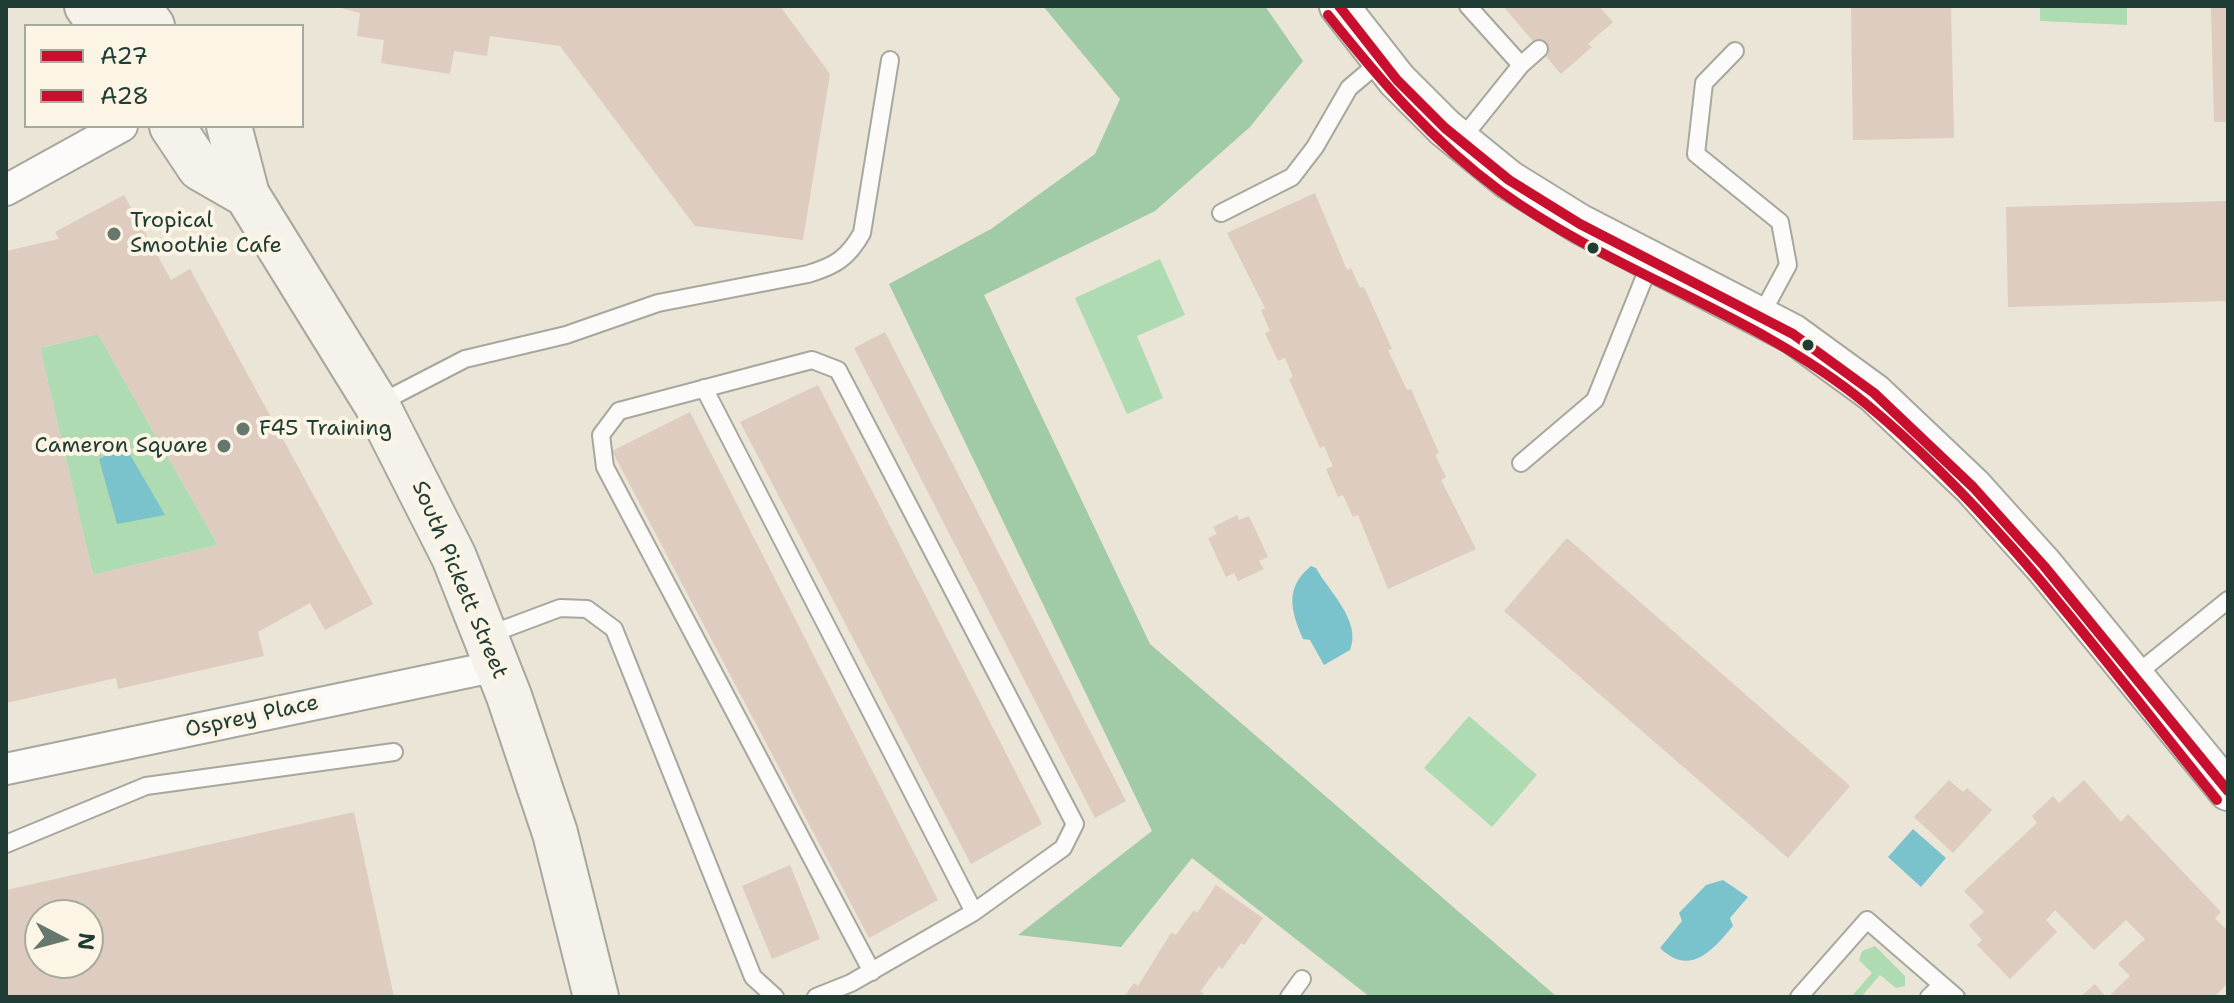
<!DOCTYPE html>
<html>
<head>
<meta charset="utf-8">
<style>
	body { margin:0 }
	#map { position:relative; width:2234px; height:1003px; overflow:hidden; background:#eae5d6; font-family:"Shantell Sans",sans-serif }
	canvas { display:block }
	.frame { position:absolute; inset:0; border:8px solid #1f3d34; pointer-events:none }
	.legend { position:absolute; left:24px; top:24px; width:280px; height:104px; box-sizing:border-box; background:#fcf5e5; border:2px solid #a4ab9e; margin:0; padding:10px 14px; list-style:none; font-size:24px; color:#1f3d34 }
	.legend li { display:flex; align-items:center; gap:16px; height:40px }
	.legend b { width:40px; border:2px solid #a4ab9e }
	.north { position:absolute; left:24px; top:899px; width:80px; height:80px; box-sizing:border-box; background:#fcf5e5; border:2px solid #a4ab9e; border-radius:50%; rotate:96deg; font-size:22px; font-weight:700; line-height:32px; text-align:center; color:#1f3d34 }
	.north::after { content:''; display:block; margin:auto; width:28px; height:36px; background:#66786d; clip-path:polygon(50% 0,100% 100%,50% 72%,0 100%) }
</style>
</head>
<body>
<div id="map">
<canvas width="2234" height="1003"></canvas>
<div class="frame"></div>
<ul class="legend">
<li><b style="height:10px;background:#c8102e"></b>A27</li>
<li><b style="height:10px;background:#c8102e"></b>A28</li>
</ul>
<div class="north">N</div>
</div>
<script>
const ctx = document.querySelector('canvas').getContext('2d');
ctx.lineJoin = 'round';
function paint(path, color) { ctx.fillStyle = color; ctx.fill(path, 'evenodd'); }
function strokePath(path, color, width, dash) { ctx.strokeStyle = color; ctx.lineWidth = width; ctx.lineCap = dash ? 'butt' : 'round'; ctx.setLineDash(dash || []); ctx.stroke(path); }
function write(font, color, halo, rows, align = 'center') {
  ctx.font = font + ' "Shantell Sans",sans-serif'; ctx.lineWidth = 8; ctx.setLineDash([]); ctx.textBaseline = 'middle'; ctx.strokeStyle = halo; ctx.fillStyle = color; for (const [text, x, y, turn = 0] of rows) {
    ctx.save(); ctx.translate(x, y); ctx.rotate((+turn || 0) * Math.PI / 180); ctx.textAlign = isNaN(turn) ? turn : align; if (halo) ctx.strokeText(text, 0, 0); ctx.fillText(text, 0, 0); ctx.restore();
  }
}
paint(new Path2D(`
	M2040,6h87v19l-87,-4z
	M1160,259l25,56 -48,21 26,62 -36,16 -52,-116z
	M98,334l120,211 -125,30 -53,-227z
	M1469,716l68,59 -45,52 -68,-59z
	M1875,946l30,30v10l-9,2 -16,-13 -19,22h-10l21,-24 -13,-13 3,-9z`), '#aedbb2');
paint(new Path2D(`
	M1043,6h222l38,55 -53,66 -95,84 -171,84 166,349 407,353h-187l-178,-139 -71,89 -103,-12 134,-104 -263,-547 102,-55 104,-75 25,-55z`), '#a1caa6');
paint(new Path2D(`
	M125,446l40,69 -48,9 -18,-65z
	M1311,566l5,2c13,24 46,53 34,82l-26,15 -14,-25 -7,-1c-12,-28 -19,-51 8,-73z
	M1913,829l33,29 -25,29 -33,-30z
	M1723,880l25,17 -18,21 3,8c-21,25 -43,51 -73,22l22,-27 -3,-8 27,-28z`), '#7ac3cc');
paint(new Path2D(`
	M333,6h447l50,68 -27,166 -108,-14 -135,-180 -70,-10 -3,20 -33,-5 -4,23 -69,-11 3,-23 -27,-4 3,-23z
	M1503,6h96l14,16 -25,22 4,3 -31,27z
	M1851,6h100l3,132 -101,2z
	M2211,6h17v116h-14z
	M1315,193l32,77 4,-2 9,20 4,-1 28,62 -4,1 19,40 4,-1 28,64 -4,2 11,22 -5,3 35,69 -88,40 -30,-74 -5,2 -10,-22 -5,2 -12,-28 7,-3 -9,-20 -4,2 -31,-69 4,-2 -8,-19 -7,3 -13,-28 5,-2 -9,-21 4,-2 -38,-75z
	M124,195l47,85 19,-11 183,335 -48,26 -15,-27 -52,29 6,24 -146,33 -2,-11 -110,25v-452l53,-12 -4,-7zM98,334l120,211 -125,30 -53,-227z
	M2228,201v100l-220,6 -2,-100z
	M885,332l241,469 -31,17 -241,-470z
	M818,385l224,439 -71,40 -231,-442z
	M690,412l248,488 -69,38 -257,-487z
	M1237,515l2,5 10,-4 19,41 -9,4 5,8 -26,12 -4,-8 -8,4 -18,-39 9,-4 -4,-7z
	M1567,538l283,248 -62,72 -284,-247z
	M1949,780l14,12 4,-4 25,22 -39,43 -39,-36z
	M2084,780l37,42 7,-8 93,98 -6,6 13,13v52l-14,14h-106l22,-21 -12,-12 27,-25 -19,-19 -32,30 -39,-40 -9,10 11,12 -47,47 -33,-34 5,-5 -13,-15 15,-13 -20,-21 73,-68 -5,-7 21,-20 6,7z
	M354,812l40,185h-388v-107zM40,915h48v48h-48z
	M790,865l30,74 -48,20 -30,-73z
	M1216,885l47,33 -19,27 -3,-2 -19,26 -3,-3 -19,26 4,1 -3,4h-77l10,-14 4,3 33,-53 5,2 18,-25 3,3z
	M2095,984l11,13h-26z`), '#ddccbf');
const service = new Path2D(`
	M1735,51l-31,32 -8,71 84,68 8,43 -28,52
	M1521,65l18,-16
	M1460,141l61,-76 -53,-59
	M1221,213l71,-36 23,-30 34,-59 33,-28
	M704,388l270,524
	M378,404l87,-45 101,-24 92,-32 150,-29c27,-8 40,-16 54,-41l28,-173
	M1521,463l74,-63 56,-139
	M488,635l72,-27 27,1 27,20 139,348 22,20
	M2134,676l94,-76
	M6,844l140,-58 248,-34
	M816,997l35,-14 123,-71 89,-64 12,-24 -237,-454 -26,-10 -193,51 -18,24 4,32 267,505
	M1289,997l13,-18
	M1799,997l68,-77 89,77
	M1929,997l13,-12`);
const minor = new Path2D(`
	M6,190l116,-64
	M6,769l491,-103`);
const tertiary = new Path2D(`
	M1339,6l58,74 48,48 64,52 71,44 213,110 81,59 99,94 71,79 184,225`);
const secondary = new Path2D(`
	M87,6l14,20
	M137,6l15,20
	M172,126l28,42 47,27
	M229,126l18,69 130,210 77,152 55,139 46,137 41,164`);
strokePath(service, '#a6a79d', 20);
strokePath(minor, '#a6a79d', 34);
strokePath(tertiary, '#a6a79d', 42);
strokePath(secondary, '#a6a79d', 48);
strokePath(service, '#fcfbf9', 16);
strokePath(minor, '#fcfbf9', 30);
strokePath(tertiary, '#fcfbf9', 38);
strokePath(secondary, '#f5f2eb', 44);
strokePath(new Path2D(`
	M1339,6l58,74 48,48 64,52 71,44 213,110 81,59 99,94 71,79 184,225`), '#c8102e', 10);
strokePath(new Path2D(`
	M1328,15c52,65 104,126 172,176 115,83 255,122 365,212 136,112 241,261 352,397`), '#c8102e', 10);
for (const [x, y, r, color] of [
	[114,234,8,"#66786d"],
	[1593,248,7,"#1f3d34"],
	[1808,345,7,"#1f3d34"],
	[243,429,8,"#66786d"],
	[224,446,8,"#66786d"]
]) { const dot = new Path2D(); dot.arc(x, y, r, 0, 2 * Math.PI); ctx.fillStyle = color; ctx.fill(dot); strokePath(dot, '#fcf5e5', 3); }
write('22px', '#1f3d34', '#fcf5e5', [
	["Tropical",130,221],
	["Smoothie Cafe",130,246],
	["F45 Training",259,429],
	["Cameron Square",208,446,"right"]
], 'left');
write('22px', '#1f3d34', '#fcf5e5', [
	["South Pickett Street",459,580,67],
	["Osprey Place",252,717,-12]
]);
</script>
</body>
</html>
